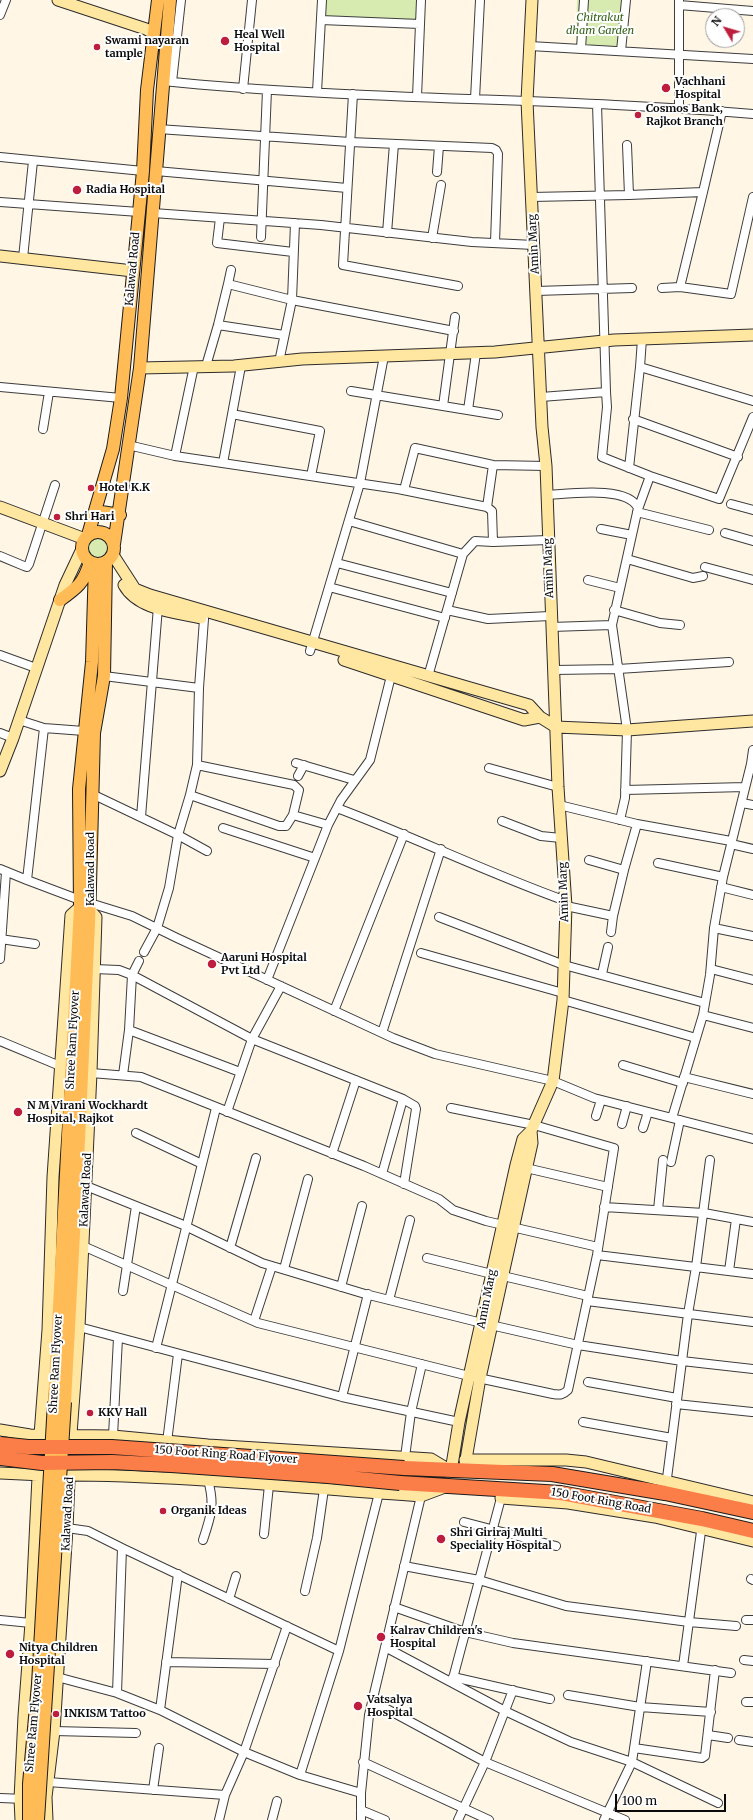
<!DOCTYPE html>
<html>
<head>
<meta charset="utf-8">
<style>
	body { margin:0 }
	#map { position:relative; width:753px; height:1820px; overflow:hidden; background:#fff6e6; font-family:Merriweather,serif }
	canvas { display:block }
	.north { position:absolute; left:705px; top:8px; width:40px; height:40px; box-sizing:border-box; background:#fff; border:1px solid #9d9d9d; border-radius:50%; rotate:308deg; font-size:11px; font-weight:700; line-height:16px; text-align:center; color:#0a0a0a }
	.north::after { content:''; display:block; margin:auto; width:14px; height:18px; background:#be1e3e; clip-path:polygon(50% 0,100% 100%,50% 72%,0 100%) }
	.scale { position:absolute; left:615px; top:1794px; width:111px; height:18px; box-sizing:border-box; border:2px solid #0a0a0a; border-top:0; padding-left:5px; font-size:12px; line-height:14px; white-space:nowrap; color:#0a0a0a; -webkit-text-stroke:3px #fff; paint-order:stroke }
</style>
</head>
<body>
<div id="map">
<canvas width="753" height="1820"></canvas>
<div class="north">N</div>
<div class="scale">100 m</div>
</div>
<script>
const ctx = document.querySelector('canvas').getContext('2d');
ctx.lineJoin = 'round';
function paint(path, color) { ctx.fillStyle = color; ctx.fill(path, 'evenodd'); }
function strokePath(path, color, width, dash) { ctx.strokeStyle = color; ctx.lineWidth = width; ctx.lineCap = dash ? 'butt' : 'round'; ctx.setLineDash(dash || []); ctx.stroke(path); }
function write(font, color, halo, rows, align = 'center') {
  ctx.font = font + ' Merriweather,serif'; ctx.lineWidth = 4; ctx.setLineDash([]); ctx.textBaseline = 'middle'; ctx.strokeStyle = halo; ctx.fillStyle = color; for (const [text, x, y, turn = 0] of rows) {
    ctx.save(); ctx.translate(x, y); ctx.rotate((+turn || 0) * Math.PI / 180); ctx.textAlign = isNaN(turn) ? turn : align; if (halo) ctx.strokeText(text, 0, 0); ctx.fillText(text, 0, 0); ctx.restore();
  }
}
paint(new Path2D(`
	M322,0h99l-1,24 -99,-4z
	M577,0h49l-5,51 -45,-2z
	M101,532c13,6 7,22 -1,29l-12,-4c-2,-12 1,-22 13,-25z`), '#d7eaaf');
const street = new Path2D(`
	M679,5l74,6
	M0,15l6,-15
	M321,20l99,4
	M530,46l223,13
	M581,49l3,-49
	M621,51l5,-51
	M163,81c196,20 394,16 590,33
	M172,82l9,-82
	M243,89l9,-89
	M317,92l5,-92
	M353,94l-10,171 115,21
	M417,97l4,-97
	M475,99l5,-99
	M679,108v-108
	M158,129l192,13 142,6 4,2 2,4 -3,89
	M627,145l2,50
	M0,157l143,14
	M156,171l191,17
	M437,172l2,-26
	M531,197l98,-2 74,-3 19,-81
	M0,202l139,10
	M153,213l168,12 151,17 62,3
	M220,218l-3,25 76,9
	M387,233l7,-89
	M261,237l6,-147
	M432,238l9,-53
	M23,258l10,-97
	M228,284l3,-14
	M680,287l23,-95
	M662,288l18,-1 51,7 22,-97
	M536,291l96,-3
	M218,325l66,10
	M642,339l-2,28 113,34
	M279,362l13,-62 3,-77
	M206,366l12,-41 10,-41 64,16 162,31
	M0,387l121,11
	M351,391l147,24
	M606,392l1,15 -5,50 48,19 69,23 34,-82
	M541,397l65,-5 -9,-288
	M443,406l12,-89
	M468,410l8,-57
	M232,414l88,17 -9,45
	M633,419l105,38
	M43,429l6,-37
	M128,445l47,11 223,33 89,18 5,4 1,31 55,-2
	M175,456l19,-90
	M223,463l18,-97
	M629,468l11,-101
	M650,476l-13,36 72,18
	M404,490l11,-42 78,17 53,1
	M546,495c21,-1 82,-10 92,13l-26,117 15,105 -2,68 -5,22
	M731,504l22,6
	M487,507l6,-42
	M349,521l114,33
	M601,529l31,6
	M725,533l28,8
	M0,556l24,10 3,1 2,-3 26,-79
	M627,559l66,19 10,-2
	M337,563l115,30
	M705,567l48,13
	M588,580l32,8
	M329,587l116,31
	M447,610l41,9 62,-3
	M614,610l46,13 20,2
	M551,627l61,-2
	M310,651l50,-168 24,-127
	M0,655l36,13
	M554,670l64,-1 111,-7
	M429,673l34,-119 12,-13 18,1
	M104,676l95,12 5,-69
	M19,720l25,8
	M0,733l13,5
	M296,763l58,17
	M489,768l69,19
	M298,776l6,-11
	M625,790l120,-3
	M92,794l86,41 29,16
	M190,795l89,31h7l7,-11 6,-25 -5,-5 -97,-20
	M742,803l11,2
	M559,805l78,19 -13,46 -35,-10
	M337,808c77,29 151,65 229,93
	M293,815l35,10
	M141,817l17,-210
	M502,821l39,15 20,2
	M637,824l94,17
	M223,828l92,30
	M731,844l22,5
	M658,863l65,14
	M0,869l27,11 53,20 52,16 45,22 216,100 42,16 118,27 41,17 159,41
	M27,880l17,-152 40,3
	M721,887l32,8
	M566,906l47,10 11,-46
	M439,917l125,48 141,38
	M714,928l39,8
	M611,932l2,-16
	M0,939l35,5
	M144,952l13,-24 12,-40 9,-53 12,-40 7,-30 2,-77
	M421,953l142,40
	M0,959l6,-87
	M139,961l-7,14 120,64 151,60 -21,75
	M94,969l25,1 13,5 -3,55 -6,45
	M711,969l42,11
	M602,974l6,-27
	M267,980l61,-155 13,-25 29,-40 21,-84
	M563,1000l133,38
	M334,1011l70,-177
	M703,1015l50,13
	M129,1030l111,42
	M382,1033l59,-184
	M0,1041l60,25
	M623,1065l60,18
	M91,1073l50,4 223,89 75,33 14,11 33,11 112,26
	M684,1077l69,17
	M403,1099l12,7 1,3 -12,75
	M227,1112l25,-73 29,-53
	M596,1116l5,-16
	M672,1118l31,-103 7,-40 4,-47 9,-51 28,-113 2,-14
	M622,1124l5,-18
	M643,1128l5,-16
	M136,1133l66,31
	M332,1154l24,-74
	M671,1162l9,-42
	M526,1168l82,19
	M86,1186l95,38 81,39 103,31 117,29 96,22 104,16 71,8
	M604,1207l100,6 49,9
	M658,1210l5,-50
	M83,1246l175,77 211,53 84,18c7,1 10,1 15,-4l29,-135 17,-107 -80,-23 -83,-17
	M230,1248l26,-90
	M597,1255l156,19
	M427,1258l65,16
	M284,1269l24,-90
	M729,1271l7,-52
	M503,1276l85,20
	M341,1287l21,-81
	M123,1291l13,-85
	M368,1294l-26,103 117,25
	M389,1300l21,-80
	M587,1301l166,21
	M254,1321l18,-55
	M79,1327l263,70
	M156,1348l60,-240
	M588,1382l89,16
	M676,1404l76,8
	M583,1422l89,16
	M113,1436l5,-98
	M167,1442l11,-88
	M405,1457l6,-45 11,-48
	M666,1486l22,-172 8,-47 14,-107
	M464,1522l92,24
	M67,1528l21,3 34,17
	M264,1534l5,-49
	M203,1540c8,-24 12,-35 5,-60
	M404,1566l75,14 87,26 123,16 47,4
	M751,1579l2,1
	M305,1591l12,-53 7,-49
	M229,1599l7,-23
	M394,1607l71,25 48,11 218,30
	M0,1620l31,3
	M746,1620h7
	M385,1647l120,64 66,31 61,20 86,41
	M744,1660l9,1
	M166,1662l109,2
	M683,1666l19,-142
	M57,1677l60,16 43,17 84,42 56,23 61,18
	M453,1677l97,22
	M452,1682l49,-184
	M117,1693l5,-145 217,103 40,-158
	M568,1695l72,12 71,5
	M372,1701l113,61 140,58
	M746,1702h7
	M160,1710l18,-136
	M54,1731l82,2
	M708,1735l20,3
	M739,1740l14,2
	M634,1748l68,10 3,-2 10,-86
	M363,1762l126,58
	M300,1775l39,-124
	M48,1782l177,13 -6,25
	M153,1790l6,-42
	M225,1795l19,-43 43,-126
	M0,1798l25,1
	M361,1810l24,10
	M272,1820l5,-19
	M361,1820v-27l8,-78 52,-219
	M458,1820l27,-58 28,-72
	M604,1820l28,-58 15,-101`);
const secondary = new Path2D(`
	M58,0l88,29 7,4
	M0,256l133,15
	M140,368l94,-2 68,-7 193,-7 119,-12 139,-5
	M0,507l85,32
	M113,555l22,34 15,6 379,110 11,12 16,10 71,3 126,-9
	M124,585c14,25 52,27 77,33
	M344,660l180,60 16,-3
	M0,771l13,-33 52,-153 17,-36
	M0,1430l30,5 83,1 95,9 223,14 20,12 8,-49 57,-257 7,-26 8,-8 22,-50 10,-81 3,-94 -8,-119 -12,-321 -4,-39 -15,-326 5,-101
	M465,1460h101l20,2 167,40
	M464,1471l16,-93 52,-235 -1,-12
	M0,1473l43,2
	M63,1475c119,0 239,13 358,21l24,-9
	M503,1490l-2,8 67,5 87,14 98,24
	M21,1820l-1,-21 4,-83 7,-93 9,-188 8,-105 5,-153 18,-262 9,-8
	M47,1820l-1,-23 8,-66 13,-203 4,-94 8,-107 12,-254 5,-156 -7,-8`);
const primary = new Path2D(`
	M95,511l25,4
	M82 548a16 16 0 1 1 32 0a16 16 0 1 1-32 0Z
	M88,535l25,-86 8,-51 22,-227 4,-81 11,-90
	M114,544l26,-176 30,-368
	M60,600c17,-12 24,-17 30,-38
	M54,1402l26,-495 -1,-118 13,-127 3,-98
	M65,1402l14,-262 10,-216 5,-191 10,-57 2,-113`);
const highway = new Path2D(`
	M404,1468l148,6 113,19 88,19
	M400,1483l161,10 141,26 51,12`);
strokePath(street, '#3d3d3d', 10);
strokePath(secondary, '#2c2c2c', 13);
strokePath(primary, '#1b1b1b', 14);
strokePath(highway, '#1b1b1b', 16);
strokePath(street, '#fff', 8);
strokePath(secondary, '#ffe6a1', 11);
strokePath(primary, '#ffbb56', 12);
strokePath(highway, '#fb7e48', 14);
const primaryBridge = new Path2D(`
	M29,1820v-36l9,-100 16,-282
	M38,1820l27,-418`);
const highwayBridge = new Path2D(`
	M0,1444l28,3h84l292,21
	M0,1458l42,5 70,-1 59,3 157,11 72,7`);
strokePath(primaryBridge, '#1b1b1b', 14, []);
strokePath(highwayBridge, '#1b1b1b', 16, []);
strokePath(primaryBridge, '#ffbb56', 12);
strokePath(highwayBridge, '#fb7e48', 14);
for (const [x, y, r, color] of [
	[225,41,5,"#be1e3e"],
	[97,47,4,"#be1e3e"],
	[666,88,5,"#be1e3e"],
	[638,115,4,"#be1e3e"],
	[77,190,5,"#be1e3e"],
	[91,488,4,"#be1e3e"],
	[57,517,4,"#be1e3e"],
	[212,964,5,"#be1e3e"],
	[18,1112,5,"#be1e3e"],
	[90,1413,4,"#be1e3e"],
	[163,1511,4,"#be1e3e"],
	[441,1539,5,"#be1e3e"],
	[381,1637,5,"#be1e3e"],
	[10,1654,5,"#be1e3e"],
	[358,1706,5,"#be1e3e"],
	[56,1714,4,"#be1e3e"]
]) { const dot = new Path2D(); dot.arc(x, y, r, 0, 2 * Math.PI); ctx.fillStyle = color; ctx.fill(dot); strokePath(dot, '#fff', 1.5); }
write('italic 11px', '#346219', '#fff', [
	["Chitrakut",600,18],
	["dham Garden",600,31]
]);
write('bold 11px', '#0a0a0a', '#fff', [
	["Heal Well",234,35],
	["Hospital",234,48],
	["Swami nayaran",105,41],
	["tample",105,54],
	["Vachhani",675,82],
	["Hospital",675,95],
	["Cosmos Bank,",646,109],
	["Rajkot Branch",646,122],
	["Radia Hospital",86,190],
	["Hotel K.K",99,488],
	["Shri Hari",65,517],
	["Aaruni Hospital",221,958],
	["Pvt Ltd",221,971],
	["N M Virani Wockhardt",27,1106],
	["Hospital, Rajkot",27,1119],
	["KKV Hall",98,1413],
	["Organik Ideas",171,1511],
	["Shri Giriraj Multi",450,1533],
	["Speciality Hospital",450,1546],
	["Kalrav Children's",390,1631],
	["Hospital",390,1644],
	["Nitya Children",19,1648],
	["Hospital",19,1661],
	["Vatsalya",367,1700],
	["Hospital",367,1713],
	["INKISM Tattoo",64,1714]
], 'left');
write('11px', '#0a0a0a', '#fff', [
	["Amin Marg",534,244,-93],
	["Kalawad Road",133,269,-85],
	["Amin Marg",549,568,-92],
	["Kalawad Road",91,869,-90],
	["Amin Marg",564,892,-92],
	["Shree Ram Flyover",73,1040,-87],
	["Kalawad Road",86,1190,-87],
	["Amin Marg",487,1299,-79],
	["Shree Ram Flyover",56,1364,-87],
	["150 Foot Ring Road Flyover",226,1455,4],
	["150 Foot Ring Road",601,1501,10],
	["Kalawad Road",68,1514,-87],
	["Shree Ram Flyover",34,1723,-85]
]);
</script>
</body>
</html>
